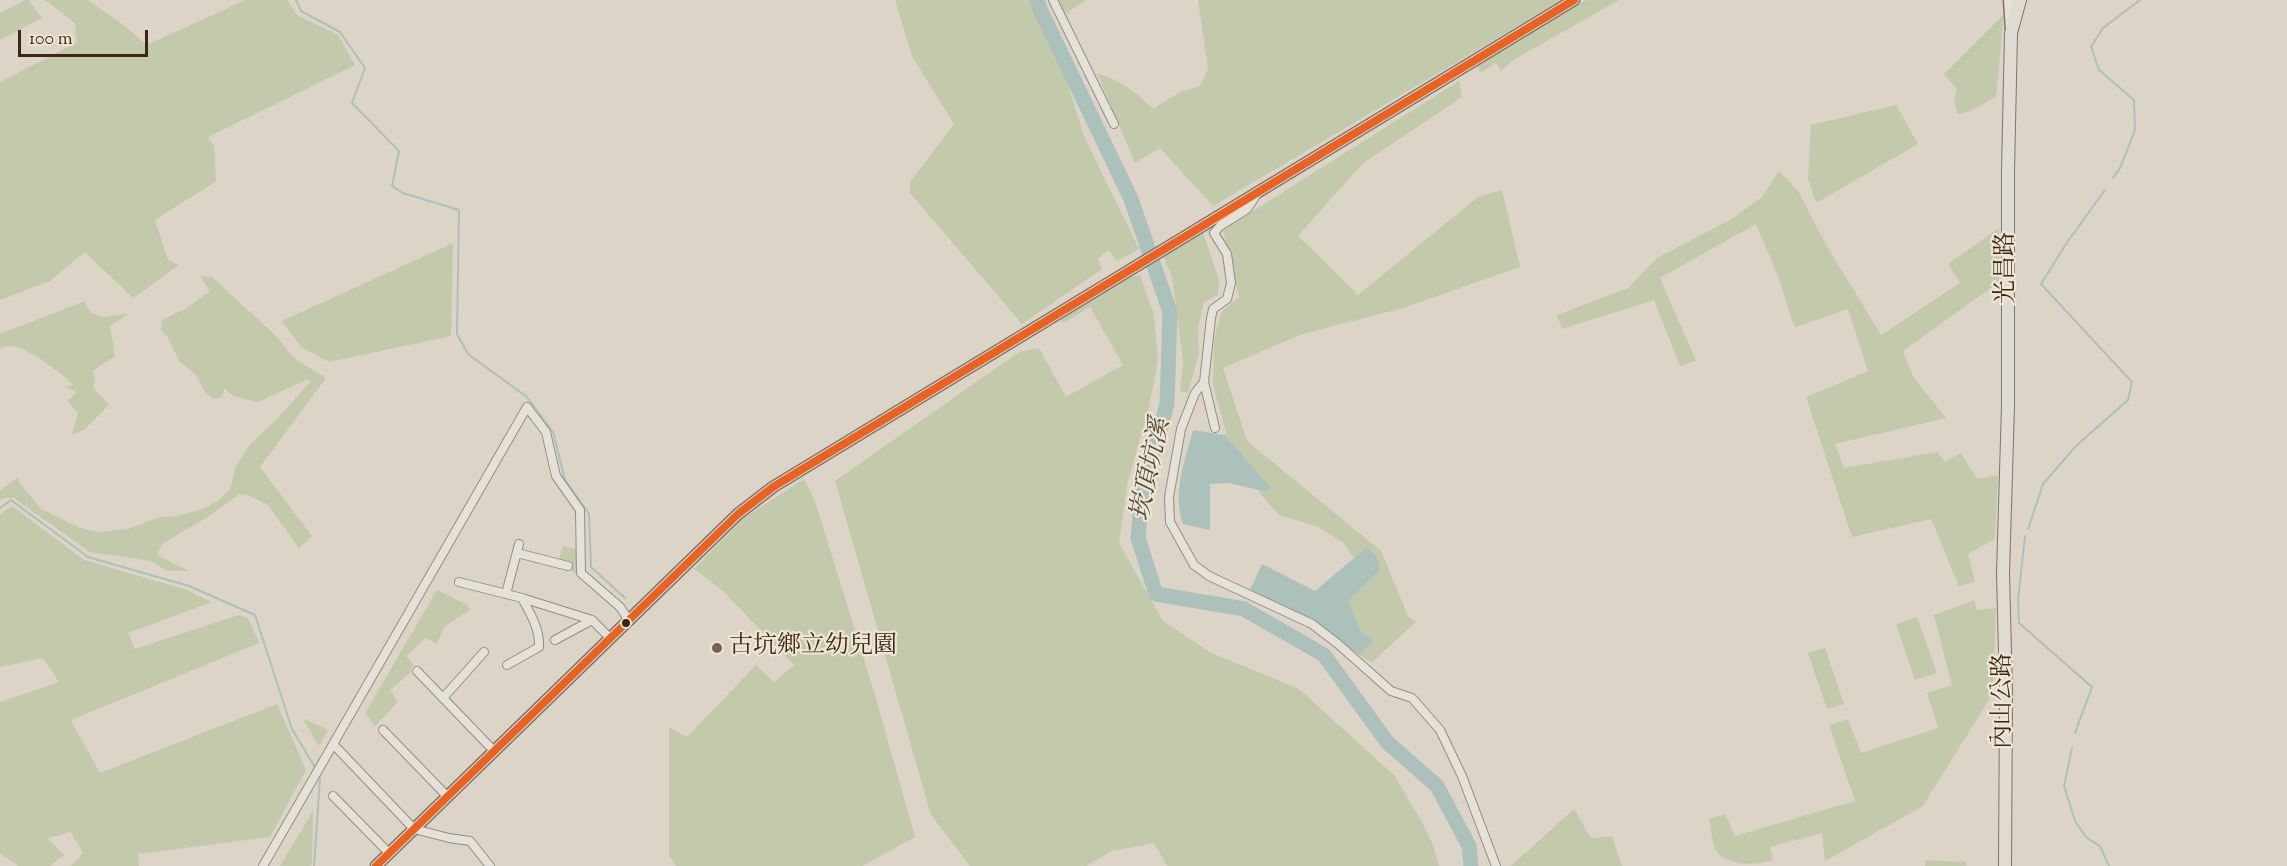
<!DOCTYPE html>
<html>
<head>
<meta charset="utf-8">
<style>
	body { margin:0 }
	#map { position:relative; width:2287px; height:866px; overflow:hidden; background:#dcd4c6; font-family:"Sorts Mill Goudy",serif }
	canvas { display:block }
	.scale { position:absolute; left:18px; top:30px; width:130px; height:27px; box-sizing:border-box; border:3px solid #3e2616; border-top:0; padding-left:8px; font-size:18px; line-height:21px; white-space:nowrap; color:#3e2616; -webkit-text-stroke:4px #eee6d4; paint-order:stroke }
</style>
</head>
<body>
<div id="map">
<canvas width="2287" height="866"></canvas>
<div class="scale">100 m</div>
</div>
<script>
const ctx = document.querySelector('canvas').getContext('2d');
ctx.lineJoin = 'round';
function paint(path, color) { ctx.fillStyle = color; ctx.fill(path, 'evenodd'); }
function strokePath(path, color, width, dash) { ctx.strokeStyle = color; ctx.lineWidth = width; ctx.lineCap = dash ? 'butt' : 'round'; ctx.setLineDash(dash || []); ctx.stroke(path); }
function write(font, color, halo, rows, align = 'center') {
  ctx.font = font + ' "Sorts Mill Goudy","Noto Serif TC",serif'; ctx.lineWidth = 4.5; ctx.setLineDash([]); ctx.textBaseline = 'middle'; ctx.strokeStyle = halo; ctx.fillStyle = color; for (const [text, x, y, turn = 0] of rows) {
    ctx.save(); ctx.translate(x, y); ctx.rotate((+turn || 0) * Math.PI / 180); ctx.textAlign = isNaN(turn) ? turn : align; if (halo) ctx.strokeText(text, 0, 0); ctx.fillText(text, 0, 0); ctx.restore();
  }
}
paint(new Path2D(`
	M25,0h3l14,18 -42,22v-27z
	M45,0h42l34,23 26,22 98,-45h42l10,15 41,20 17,30 -147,72 6,9 2,35 -61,39 13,40 11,5 -46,33 -48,-46 -35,29 -50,19v-218l76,-39 -1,-20z
	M895,0h139l26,59 24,77 55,113 -22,12 -9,-11 -10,9 4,10 -80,55 -112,-131v-11l44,-58 -42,-68z
	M1058,0h28l-21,14z
	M1198,0h364l-349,206 -53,-58 -25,15 -38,-90c25,9 37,17 56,36l27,-17 20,-6 8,-17z
	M1586,0h33l-104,59 -14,12 -5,-8 -16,10 -4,-13z
	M2004,14l-8,83 -25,14 -13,3 -4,-12 3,-13 -13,-15z
	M1459,81l3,16 -99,66 -65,73 60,59 120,-98 24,-7 18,77 -117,41 -101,26 -79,34 24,73 134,110 27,65 8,6 -44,40 -13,-7 15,-15 -13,-8 -14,-31 23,-21 -4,-32 -12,10 -10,-15 -28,-17 -37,-11 -21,-24 9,1 4,-4 -46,-53 1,-3 -13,-47 1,-46 8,-28 17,-14 -16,-67z
	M1896,105l22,39 -102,59 -8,-24 3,-54z
	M1779,171l19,20 29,55 54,89 79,-52 -12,-19 51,-36v54l-96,69 11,27 32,40 -111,26 9,24 94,-16 6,10 17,-9 16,26 21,-4 -3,64 -27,15 7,28 -16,4 -28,-67 -79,18 -46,-140 62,-26 -20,-62 -52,18 -3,-4 -15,-47 -22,-52 -96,54 36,83 -16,5 -26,-66 -92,29 -5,-14 71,-27 29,-30 73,-38 32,-23z
	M1202,229l17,51 -1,15 -14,7 -6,26 1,26 -11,39 -8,-2 3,-31 -11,-83 -9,-21z
	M453,243l-2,93 -122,26 -28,-15 -19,-26z
	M1140,275l14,40 4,45 -10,53 -20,67 -9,63 44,78 46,31 90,37 96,87 29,50 9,19 6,21h-272l-13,-23 -42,8 -26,15h-116l-39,-51 -96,-334 184,-129 20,-4 27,49 57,-32 -33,-58 -27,16 -5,-6 60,-36z
	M200,276l12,1 63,58 19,23 32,20 -66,89 52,69 -13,12 -32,-44 -20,-9 -7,-1 -34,24 -44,26 -5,11 32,16h-22l-16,-10 -61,-9 -76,-54h-9l-5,2v-10l17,-12 4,7 20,24 39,19 20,4 28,-3 32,-12 17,-1 26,-7 16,-9 12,-13 4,-19 15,-24 24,-22 37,-41 -5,-1 -48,22 -24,-6 -10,-8 -1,9 -10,2 -8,-7 -9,-17 -17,-14 -12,-25 -6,-6 1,-10 23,-11 25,-18z
	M85,301l5,12 13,4 27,-4 -20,13 5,30 -22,15 2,7 -2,9 16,18 -24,24 -13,6 6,-22 -11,-12 10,-9 -11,-5 7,-2c-11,-12 -48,-40 -64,-39 -3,0 -6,2 -9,3v-15z
	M804,479l11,22 60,194 40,142 -53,29h-186l-7,-11v-128l18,10 69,-72 18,17 20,-17 -72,-75 -28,-21 50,-51z
	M12,506l72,54 100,29 28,13 -84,31 7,16 104,-34 10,4 10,24 -188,77 29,53 177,-69 29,66 -36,67 -132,17 1,12h-68l12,-13 -12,-21 -23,6 16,17 -14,11h-31l-19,-12v-152l59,-20 -16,-24 -43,9v-153z
	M563,546l14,3 1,25 -6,-2 -2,-11 -11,-2z
	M437,590l30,15 3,5 -26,17 -7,17 -11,-6 -20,18 7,8 -3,9 -20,17 8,12 -23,24 -10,-13z
	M1974,600l3,10 19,-2 -3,81 -6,14 -64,103 -98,55 -3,-28 -52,14 3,13c-16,6 -44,6 -56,-8 -5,-8 -6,-24 -8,-33l16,-5 10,22 120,-35 -26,-76 19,-6 13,34 77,-25 -11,-35 25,-8 -18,-70z
	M1917,617l20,56 -22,7 -19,-56z
	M1825,648l19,56 -17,5 -19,-56z
	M302,718l26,12 -9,16z
	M1574,809l17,29 21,-2 10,30h-111z
	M313,811l-1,53 -3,2h-29z
	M1925,860l42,2 -1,4h-41z`), '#c3c9ab');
paint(new Path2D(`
	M1193,430l32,5 46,53 -4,4 -38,-9 -19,1v46l-27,-6c-11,-31 2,-63 10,-94z
	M1366,548l10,7 4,15 -32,31 13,31 13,8 -15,15 -34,-26 -75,-39 12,-26 53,27z`), '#acc1bc');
strokePath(new Path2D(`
	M296,0l5,11 39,21 25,36 -13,35 47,48 -7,35 11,7 56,17 -2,124 11,20 59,43 26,35 12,48 24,34 2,53 34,31
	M2113,178l7,-10 15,-38 -1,-30 -35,-30 -8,-23 12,-19 37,-28
	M0,508l11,-8 77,57 101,29 66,29 37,114 24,40
	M2028,529l15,-45 33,-38 52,-46 4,-18 -91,-98 27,-43 37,-51
	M2025,536l-7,64 1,23 73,64 -17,46
	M2072,748l-8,38 11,35 12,17 13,8 9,20
	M314,866l6,-88 -2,-4`), '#acc1bc', 2);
strokePath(new Path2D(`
	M1037,0l3,9 91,190 39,113 -3,92 -25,90 -4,44 18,56 88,15 80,46 63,87 50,44 32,60 2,20`), '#acc1bc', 15);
const street = new Path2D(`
	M1053,0l61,124
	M1204,382l-9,11 -14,36 -12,68 1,25 24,43 15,11 103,48 26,20 53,47 21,7 28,32 22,46 34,90
	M1215,428l-11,-46 7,-64 2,-9 14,-10 4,-16 -4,-29 -13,-21 6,-7 27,-17 10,-15
	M517,553l51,13
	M459,582l63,16 70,22 18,18
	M506,594l13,-50
	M555,640l37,-20
	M507,665l32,-18c1,-18 -9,-34 -17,-49
	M417,671l76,79
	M443,698l41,-46
	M383,730l64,66
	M333,744l81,85 35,9 21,3 20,25
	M333,796l56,57
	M263,866l264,-459 19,25 10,44 24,34 1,63 39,34 8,12`);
const secondary = new Path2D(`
	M2009,0l2,30
	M376,866l362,-352 35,-27 801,-487`);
const primary = new Path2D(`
	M2005,866l1,-173 -3,-120 5,-167v-235l3,-138 9,-33`);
strokePath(street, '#958d83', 10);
strokePath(secondary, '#7e766c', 13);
strokePath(primary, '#7e766c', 14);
strokePath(street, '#e4e1d9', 8);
strokePath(secondary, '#e4e1d9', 10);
strokePath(primary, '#dfdbd3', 12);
strokePath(new Path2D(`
	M376,866l362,-352 35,-27 801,-487`), '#e96221', 8);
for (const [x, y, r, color] of [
	[626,623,5,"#3e2616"],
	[717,648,6,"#756354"]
]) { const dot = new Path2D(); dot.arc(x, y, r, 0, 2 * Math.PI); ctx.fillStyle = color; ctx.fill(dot); strokePath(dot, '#eee6d4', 2); }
write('24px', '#3e2616', '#eee6d4', [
	["光昌路",2008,268,-90],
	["內山公路",2005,701,-90]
]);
write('24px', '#3e2616', '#eee6d4', [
	["古坑鄉立幼兒園",729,648]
], 'left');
write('italic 26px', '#544b3e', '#eee6d4', [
	["崁頂坑溪",1153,470,-78]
]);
</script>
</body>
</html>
